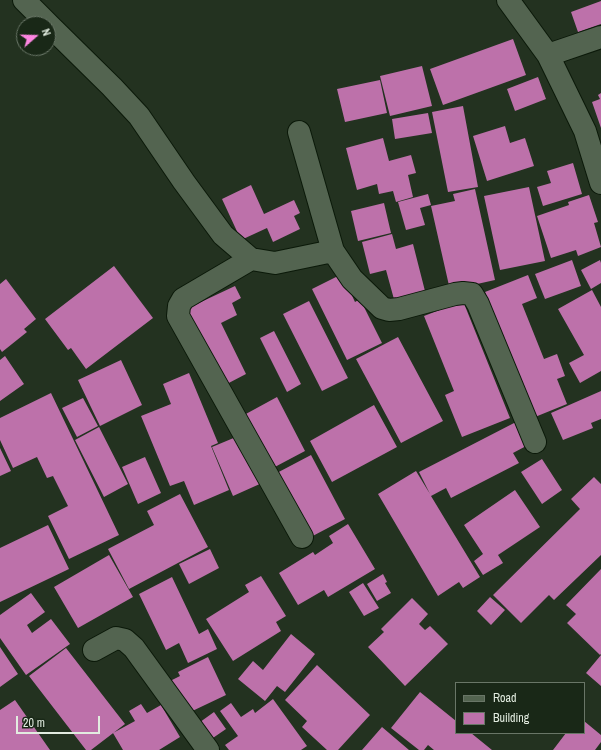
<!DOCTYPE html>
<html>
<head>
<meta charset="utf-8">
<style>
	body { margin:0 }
	#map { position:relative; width:601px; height:750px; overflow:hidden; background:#233220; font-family:"Archivo Narrow",sans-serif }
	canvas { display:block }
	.legend { position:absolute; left:455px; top:682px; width:130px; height:52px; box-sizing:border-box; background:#192817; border:1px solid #697667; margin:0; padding:5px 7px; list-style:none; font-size:12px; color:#e2ece0 }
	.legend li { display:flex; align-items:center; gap:8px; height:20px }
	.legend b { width:20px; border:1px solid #697667 }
	.north { position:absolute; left:16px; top:16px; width:40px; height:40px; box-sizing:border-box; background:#192817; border:1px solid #697667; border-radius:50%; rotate:70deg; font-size:11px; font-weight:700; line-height:16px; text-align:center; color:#e2ece0 }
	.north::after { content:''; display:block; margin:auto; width:14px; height:18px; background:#fd86e1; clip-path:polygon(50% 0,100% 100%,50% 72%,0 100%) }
	.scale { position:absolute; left:16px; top:716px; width:84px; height:18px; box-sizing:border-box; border:2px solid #e2ece0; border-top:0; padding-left:5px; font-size:12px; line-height:14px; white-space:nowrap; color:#e2ece0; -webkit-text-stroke:3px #192817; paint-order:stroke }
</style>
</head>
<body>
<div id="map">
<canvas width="601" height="750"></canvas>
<ul class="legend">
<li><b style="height:5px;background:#536450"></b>Road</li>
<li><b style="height:11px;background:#bd71aa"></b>Building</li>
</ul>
<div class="north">N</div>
<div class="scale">20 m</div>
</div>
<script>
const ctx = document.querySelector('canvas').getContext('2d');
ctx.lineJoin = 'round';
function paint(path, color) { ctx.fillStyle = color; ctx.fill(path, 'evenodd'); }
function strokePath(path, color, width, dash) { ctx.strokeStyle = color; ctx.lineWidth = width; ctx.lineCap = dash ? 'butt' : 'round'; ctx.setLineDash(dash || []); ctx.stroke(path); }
paint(new Path2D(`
	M601,1v23l-23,8 -7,-20z
	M513,39l13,36 -83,30 -13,-36z
	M422,66l10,40 -42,10 -10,-40z
	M538,77l8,22 -31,12 -8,-22z
	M380,80l7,33 -42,9 -8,-33z
	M601,93v35l-9,-26 8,-3 -2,-4z
	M463,106l15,81 -30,5 -16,-80z
	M428,113l4,20 -37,6 -3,-20z
	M505,126l5,17 15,-5 9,28 -47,15 -14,-45z
	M383,138l6,23 22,-6 5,18 -8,2 5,22 -17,5 -3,-11 -14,3 -2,-10 -20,6 -11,-42z
	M573,163l9,31 -39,12 -6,-19 14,-4 -4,-12z
	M251,185l13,29 30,-14 6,13 -6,3 6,13 -27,13 -6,-14 -26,12 -19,-41z
	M529,187l16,74 -45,9 -16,-74z
	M475,189l20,91 -45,10 -19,-84 24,-5 -2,-7z
	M428,194l3,11 -11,3 5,17 -19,5 -8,-28z
	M589,195l9,27 -4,1 7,24 -23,9 -2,-6 -25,8 -14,-42 32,-11 -1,-3z
	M384,203l7,30 -33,8 -7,-30z
	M392,234l4,15 17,-5 13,51 -31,8 -9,-33 -16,4 -8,-32z
	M572,260l9,26 -36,13 -10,-25z
	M600,260l1,3v20l-10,6 -10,-19z
	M114,266l39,52 -67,51 -15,-21 -3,2 -23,-31z
	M342,274l13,28 5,-3 22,44 -35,17 -35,-71z
	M528,275l9,23 -15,6 22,55 13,-5 8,22 -8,3 10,25 -32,13 -50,-125z
	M6,279l30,40 -12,10 3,3 -25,20 -2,-3v-65z
	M235,286l6,12 -9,5 5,12 -16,8 25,51 -23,12 -37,-77z
	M592,290l9,17v64l-21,12 -11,-20 15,-8 -26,-46z
	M309,301l39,77 -26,13 -39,-77z
	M463,301l47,117 -48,19 -17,-42 9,-4 -30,-75z
	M274,331l27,53 -14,8 -27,-54z
	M398,337l45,84 -42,22 -45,-84z
	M5,356l19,28 -24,17v-41z
	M121,360l21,45 -42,21 -22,-46z
	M189,373l29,70 -7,3 18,44 -35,15 -10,-24 -14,5 -29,-70 30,-12 -8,-20z
	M601,391v28l-10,4 2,5 -30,12 -12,-27z
	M51,393l68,142 -50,24 -21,-43 20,-10 -15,-30 -6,2 -10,-21 -24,11 -13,-28v-22z
	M277,397l28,54 -34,18 -27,-54z
	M83,398l15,28 -21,11 -15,-29z
	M374,405l23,42 -65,35 -22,-41z
	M516,422l12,23 -15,8 6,10 -68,35 -5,-10 -15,8 49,81 -17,11 -4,-6 -21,14 -60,-102 38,-23 14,23 -11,-22z
	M99,427l29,57 -24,13 -29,-57z
	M236,437l26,46 -29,13 -21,-49z
	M0,448l11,23 -11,5z
	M311,455l34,64 -38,20 -34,-64z
	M145,457l16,36 -23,11 -16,-37z
	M542,459l20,31 -20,14 -21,-32z
	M594,477l7,7v71l-47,45 -5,-5 -28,28 -28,-28 87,-86 -9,-10z
	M515,490l25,37 -42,28 5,8 -20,12 -9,-14 9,-7 -19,-29z
	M180,494l28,53 -79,42 -21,-40 46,-24 -7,-14z
	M348,524l27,45 -47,28 -4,-7 -26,15 -19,-32 34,-21 2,3 18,-12 -4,-7z
	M48,525l21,44 -69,33v-54z
	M210,549l9,19 -30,16 -10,-20z
	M109,555l24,42 -55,31 -24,-41z
	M601,569v85l-1,1 -33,-32 9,-9 -10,-9z
	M383,574l4,8 -2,1 6,10 -14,8 -10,-17z
	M261,576l25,40 -10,6 5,9 -48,30 -27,-42 43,-27 -4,-7z
	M172,577l27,57 9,-5 9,20 -29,14 -9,-20 -13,7 -27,-56z
	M363,583l16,25 -15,8 -15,-24z
	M31,593l14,19 -18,13 5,8 19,-14 19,25 -44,31 -26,-37v-23z
	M490,597l15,13 -14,15 -14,-14z
	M412,598l16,16 -9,10 6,6 5,-4 18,18 -43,42 -37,-39 16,-15 -3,-3z
	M291,634l24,20 -30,38 -8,-6 -12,15 -27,-22 15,-18 10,9z
	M0,647l18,27 -18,13z
	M66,648l59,76 -34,26h-5l-57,-74z
	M601,655v31l-15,-13z
	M208,657l18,38 -40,19 -16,-33 10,-5 -2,-4z
	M317,665l53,50 -32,35h-11l-25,-23 5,-6 -22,-21z
	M420,692l36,29v12h15l21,17h-58l-6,-5 -4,5h-5l-28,-22z
	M273,699l34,47 -6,4h-72l-4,-5 13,-9 -18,-25 11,-8 10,14 12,-8 2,4z
	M15,700l35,50h-50v-40z
	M141,704l6,9 14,-8 19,32 -21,13h-36l-10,-17 22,-12 -6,-10z
	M214,712l12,17 -19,13 -11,-17z
	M584,721l17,14v7l-6,8h-42l13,-17h18z
	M382,727l27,23h-47z`), '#bd71aa');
const minor = new Path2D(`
	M24,0l24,24
	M508,0l40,55 53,-18
	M48,24l64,63 27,29 45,66 39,53 28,24 24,4 58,-12
	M548,55l37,76 16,52
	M299,132l34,119 19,28 30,29 7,2 10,-1 56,-15 8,-1 9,1 6,10 57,138
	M251,259l-68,40 -4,7 -1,10 124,221
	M94,650l22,-12 9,2 9,8 74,102`);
strokePath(minor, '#0b1909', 24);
strokePath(minor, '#536450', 22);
</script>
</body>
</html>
